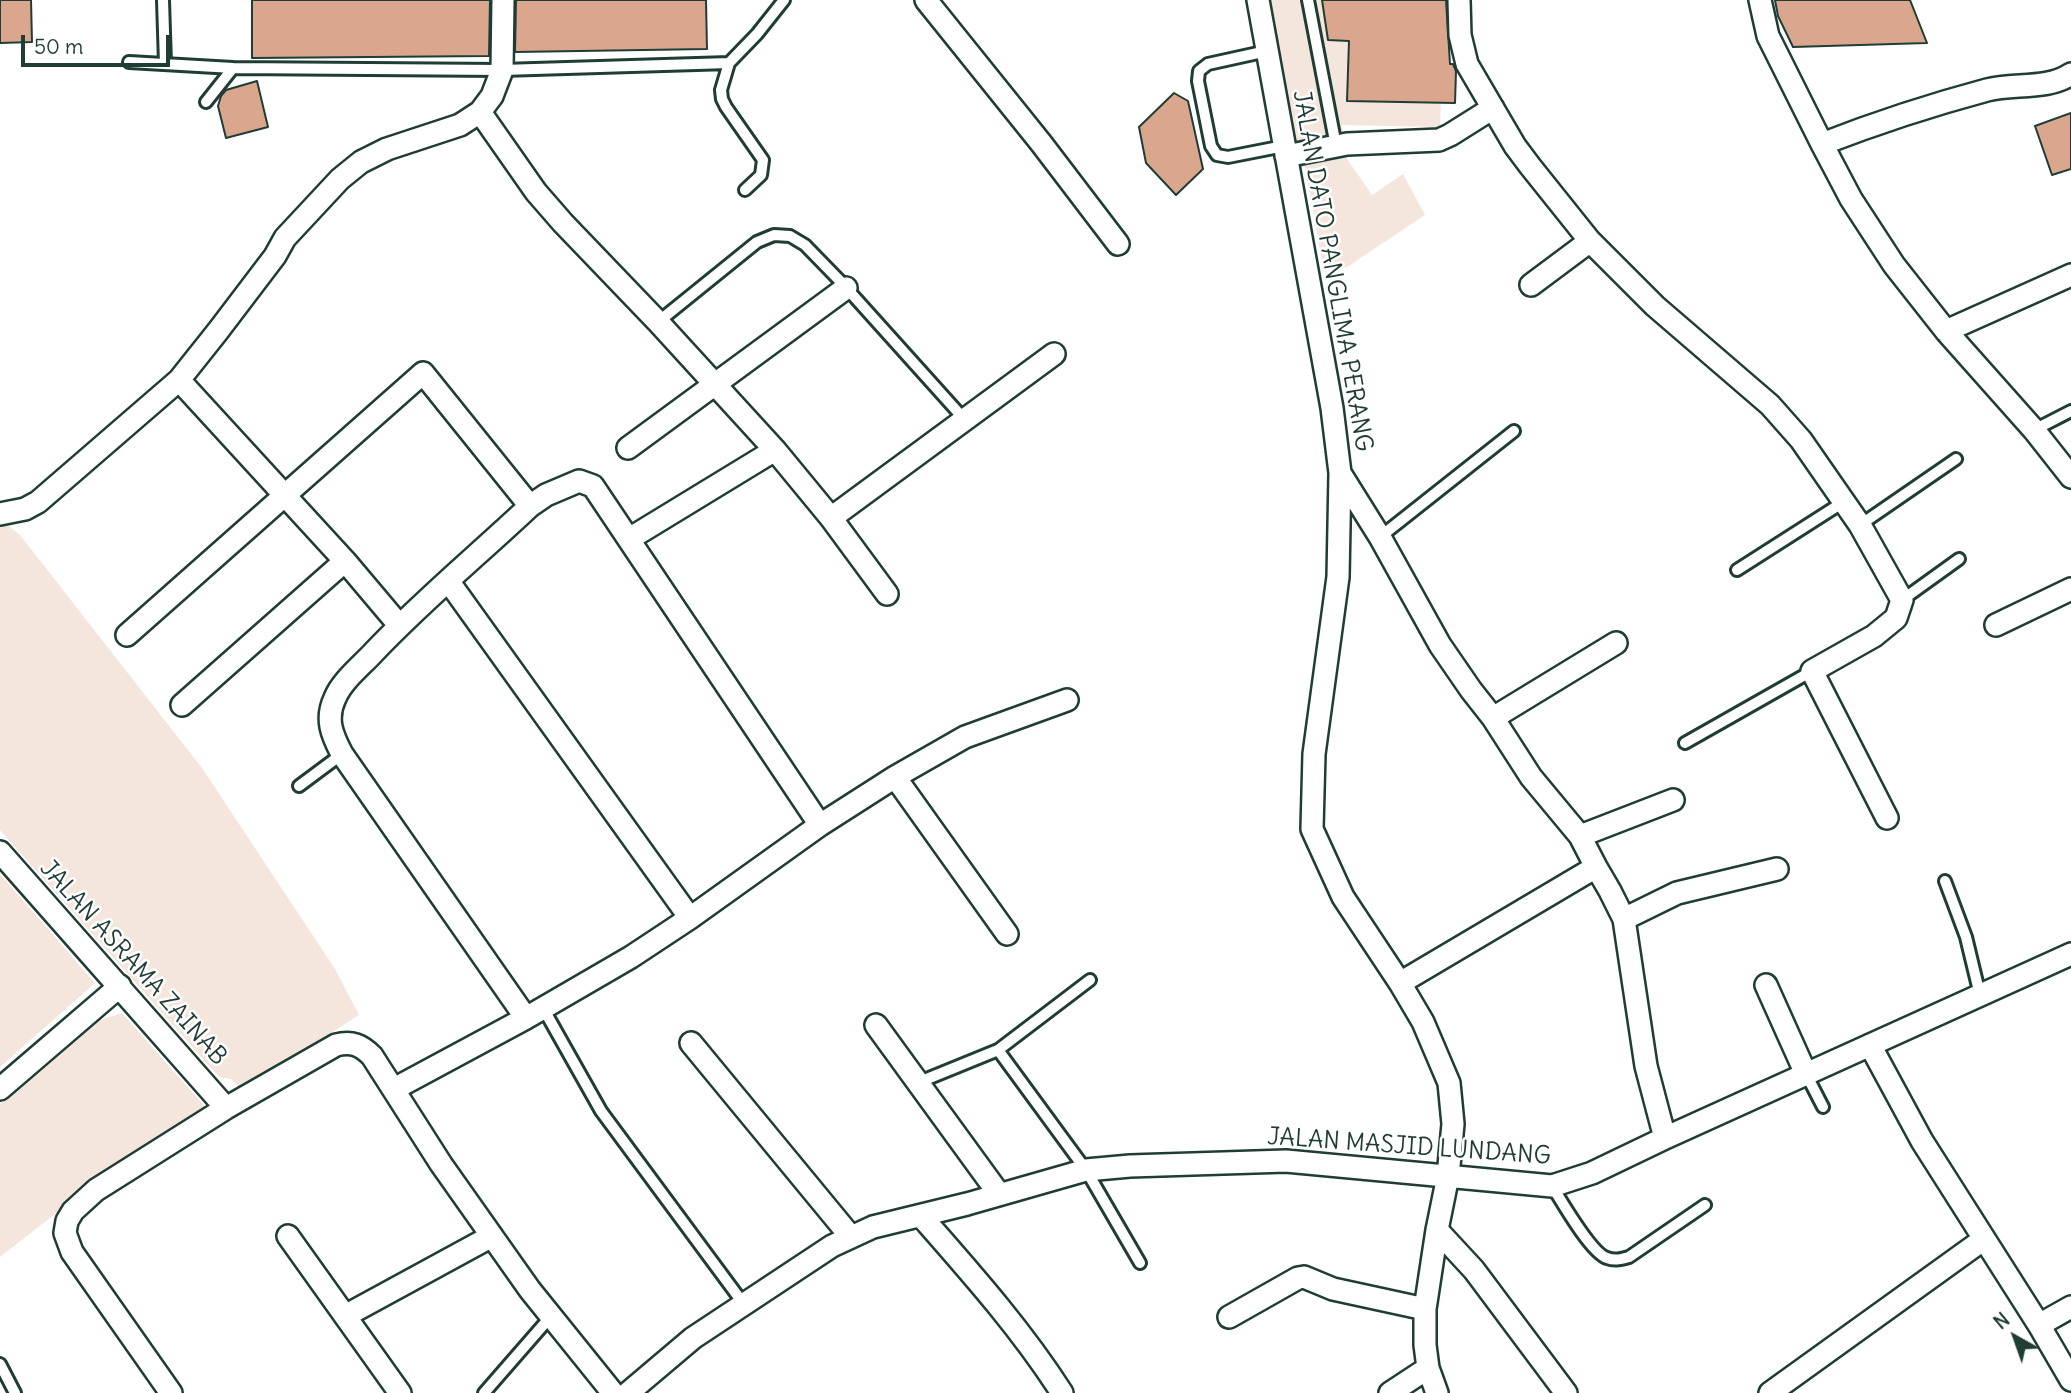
<!DOCTYPE html>
<html>
<head>
<meta charset="utf-8">
<style>
	body { margin:0 }
	#map { position:relative; width:2071px; height:1393px; overflow:hidden; background:#fff; font-family:Delius,sans-serif }
	canvas { display:block }
	.north { position:absolute; left:1980px; top:1302px; width:70px; height:70px; -webkit-text-stroke:5px #fff; paint-order:stroke; rotate:320deg; font-size:19px; font-weight:700; line-height:28px; text-align:center; color:#1f3d34 }
	.north::after { content:''; display:block; margin:auto; width:24px; height:32px; background:#1f3d34; clip-path:polygon(50% 0,100% 100%,50% 72%,0 100%) }
	.scale { position:absolute; left:21px; top:35px; width:149px; height:32px; box-sizing:border-box; border:4px solid #1f3d34; border-top:0; padding-left:9px; font-size:21px; line-height:24px; white-space:nowrap; color:#1f3d34; -webkit-text-stroke:5px #fff; paint-order:stroke }
</style>
</head>
<body>
<div id="map">
<canvas width="2071" height="1393"></canvas>
<div class="north">N</div>
<div class="scale">50 m</div>
</div>
<script>
const ctx = document.querySelector('canvas').getContext('2d');
ctx.lineJoin = 'round';
function paint(path, color) { ctx.fillStyle = color; ctx.fill(path, 'evenodd'); }
function strokePath(path, color, width, dash) { ctx.strokeStyle = color; ctx.lineWidth = width; ctx.lineCap = dash ? 'butt' : 'round'; ctx.setLineDash(dash || []); ctx.stroke(path); }
function write(font, color, halo, rows, align = 'center') {
  ctx.font = font + ' Delius,sans-serif'; ctx.lineWidth = 5; ctx.setLineDash([]); ctx.textBaseline = 'middle'; ctx.strokeStyle = halo; ctx.fillStyle = color; for (const [text, x, y, turn = 0] of rows) {
    ctx.save(); ctx.translate(x, y); ctx.rotate((+turn || 0) * Math.PI / 180); ctx.textAlign = isNaN(turn) ? turn : align; if (halo) ctx.strokeText(text, 0, 0); ctx.fillText(text, 0, 0); ctx.restore();
  }
}
paint(new Path2D(`
	M1270,0h181v41h-8l-3,86 -98,-2 5,34 25,36 31,-21 22,41 -78,52 -23,5 -19,-105 -9,1z
	M0,524h6l14,11 182,233 133,201 24,46 -118,75 -10,-11 -12,-2 -219,-247z
	M0,874l95,109 -95,84z
	M122,1013l87,98 -99,60 -110,86v-153l97,-83z`), '#f4e5dd');
const building = new Path2D(`
	M0,0h31l1,42 -32,1z
	M252,0h238l-1,56 -237,2z
	M516,0h190l1,49 -192,3z
	M1322,0h124l4,64h3l3,7 -1,32 -108,-2 2,-60 -21,-1z
	M1775,0h135l17,43 -134,4 -15,-31z
	M257,81l11,46 -42,11 -8,-32 3,-10 5,-6z
	M1174,93l14,8 15,68 -27,26 -30,-32 -7,-36z
	M2071,113v56l-19,6 -17,-49z`);
paint(building, '#daa78e');
strokePath(building, '#1f3d34', 2);
const lane = new Path2D(`
	M163,0l2,64
	M1308,0l28,146
	M1267,51l-59,13 -9,7 -1,10 13,65 6,9 11,2 56,-11
	M129,62l104,6 -27,34
	M233,68l269,2 227,-7
	M745,190l16,-15 2,-15 -37,-53 -4,-8 -1,-9 8,-27 28,-29 27,-34
	M658,322l99,-80 17,-7 16,1 15,9 36,37 124,138
	M2034,430l37,-19
	M1860,525l96,-66
	M1380,537l134,-106
	M1737,570l108,-69
	M1902,600l57,-41
	M1685,743l127,-72
	M299,786l43,-32
	M1945,881l21,56 14,58
	M543,1008l58,103 142,192
	M998,1050l88,120 54,93
	M1806,1074l17,33
	M917,1083l81,-33 92,-70
	M1552,1186c10,16 39,67 55,72 8,3 15,1 22,-1l76,-52
	M0,1364l15,29
	M484,1393l68,-78`);
const street = new Path2D(`
	M926,0l115,143 77,101
	M1258,0l74,408 8,65 -2,104 -24,177 -2,75 31,68 57,86 23,39 26,61 4,41 -5,52 -11,54 -12,79v36l3,23 9,25
	M1459,0l1,35 7,29 48,82 15,20 60,75 65,65 115,99 31,35 59,85 42,75 -6,18 -22,18 -62,35 75,147
	M1760,0l8,36 54,108 29,55 43,66 52,66 88,99 37,47
	M480,112l56,80 27,31 95,99 117,128 56,68 56,76
	M1822,144c54,-21 109,-39 165,-54 27,-7 60,0 84,-16
	M1286,156l61,-12 92,-4 11,-5 43,-27
	M1531,285l59,-44
	M1946,331l125,-56
	M179,380l166,181 54,64
	M628,448l218,-160
	M1340,473l40,64 60,108 31,45 22,28 38,59 49,59 16,31 14,24 14,28 22,147 19,72
	M0,514l25,-5 13,-7 141,-122 39,-49 57,-75 10,-18 55,-59 21,-17 26,-13 73,-24 20,-13 12,-16 10,-26 1,-70
	M831,518l223,-164
	M629,539l146,-89
	M449,582l241,336
	M1996,625l75,-36
	M127,635l296,-262 107,133
	M182,705l163,-144
	M1493,718l123,-75
	M895,777l112,157
	M1580,836l93,-36
	M0,852l226,256
	M1624,919l53,-26 100,-24
	M1400,983l196,-116
	M1766,985l40,89
	M526,1018l-184,-264c-10,-19 -17,-35 -7,-56 7,-17 25,-31 38,-45 49,-52 105,-98 157,-147l16,-11 33,-14 14,5 227,339
	M876,1025l123,169
	M691,1043l160,194
	M1870,1045l52,96 117,184 32,55
	M0,1089l120,-103
	M394,1089l132,-71 105,-61 59,-39 130,-93 75,-48 70,-40 102,-37
	M921,1216c50,57 100,113 141,177
	M1437,1230l37,40 92,123
	M288,1236l112,157
	M345,1316l147,-80
	M1229,1317l69,-39 6,-1 29,12 92,20
	M2039,1325l32,-18
	M171,1393l-99,-141 -7,-19 2,-12 6,-10 23,-21 130,-82 110,-63c16,-4 25,0 36,11l69,108 89,126 83,103
	M628,1393l65,-55 139,-92 41,-19 94,-23 119,-34 44,-4 156,-5 266,25 40,-13 73,-35 406,-184
	M1390,1393l38,-25
	M1770,1393l214,-154`);
strokePath(lane, '#1f3d34', 16);
strokePath(street, '#1f3d34', 26);
strokePath(lane, '#fff', 10);
strokePath(street, '#fff', 21);
write('24px', '#1f3d34', '#fff', [
	["JALAN DATO PANGLIMA PERANG",1332,271,80],
	["JALAN ASRAMA ZAINAB",133,963,48],
	["JALAN MASJID LUNDANG",1409,1147,4]
]);
</script>
</body>
</html>
